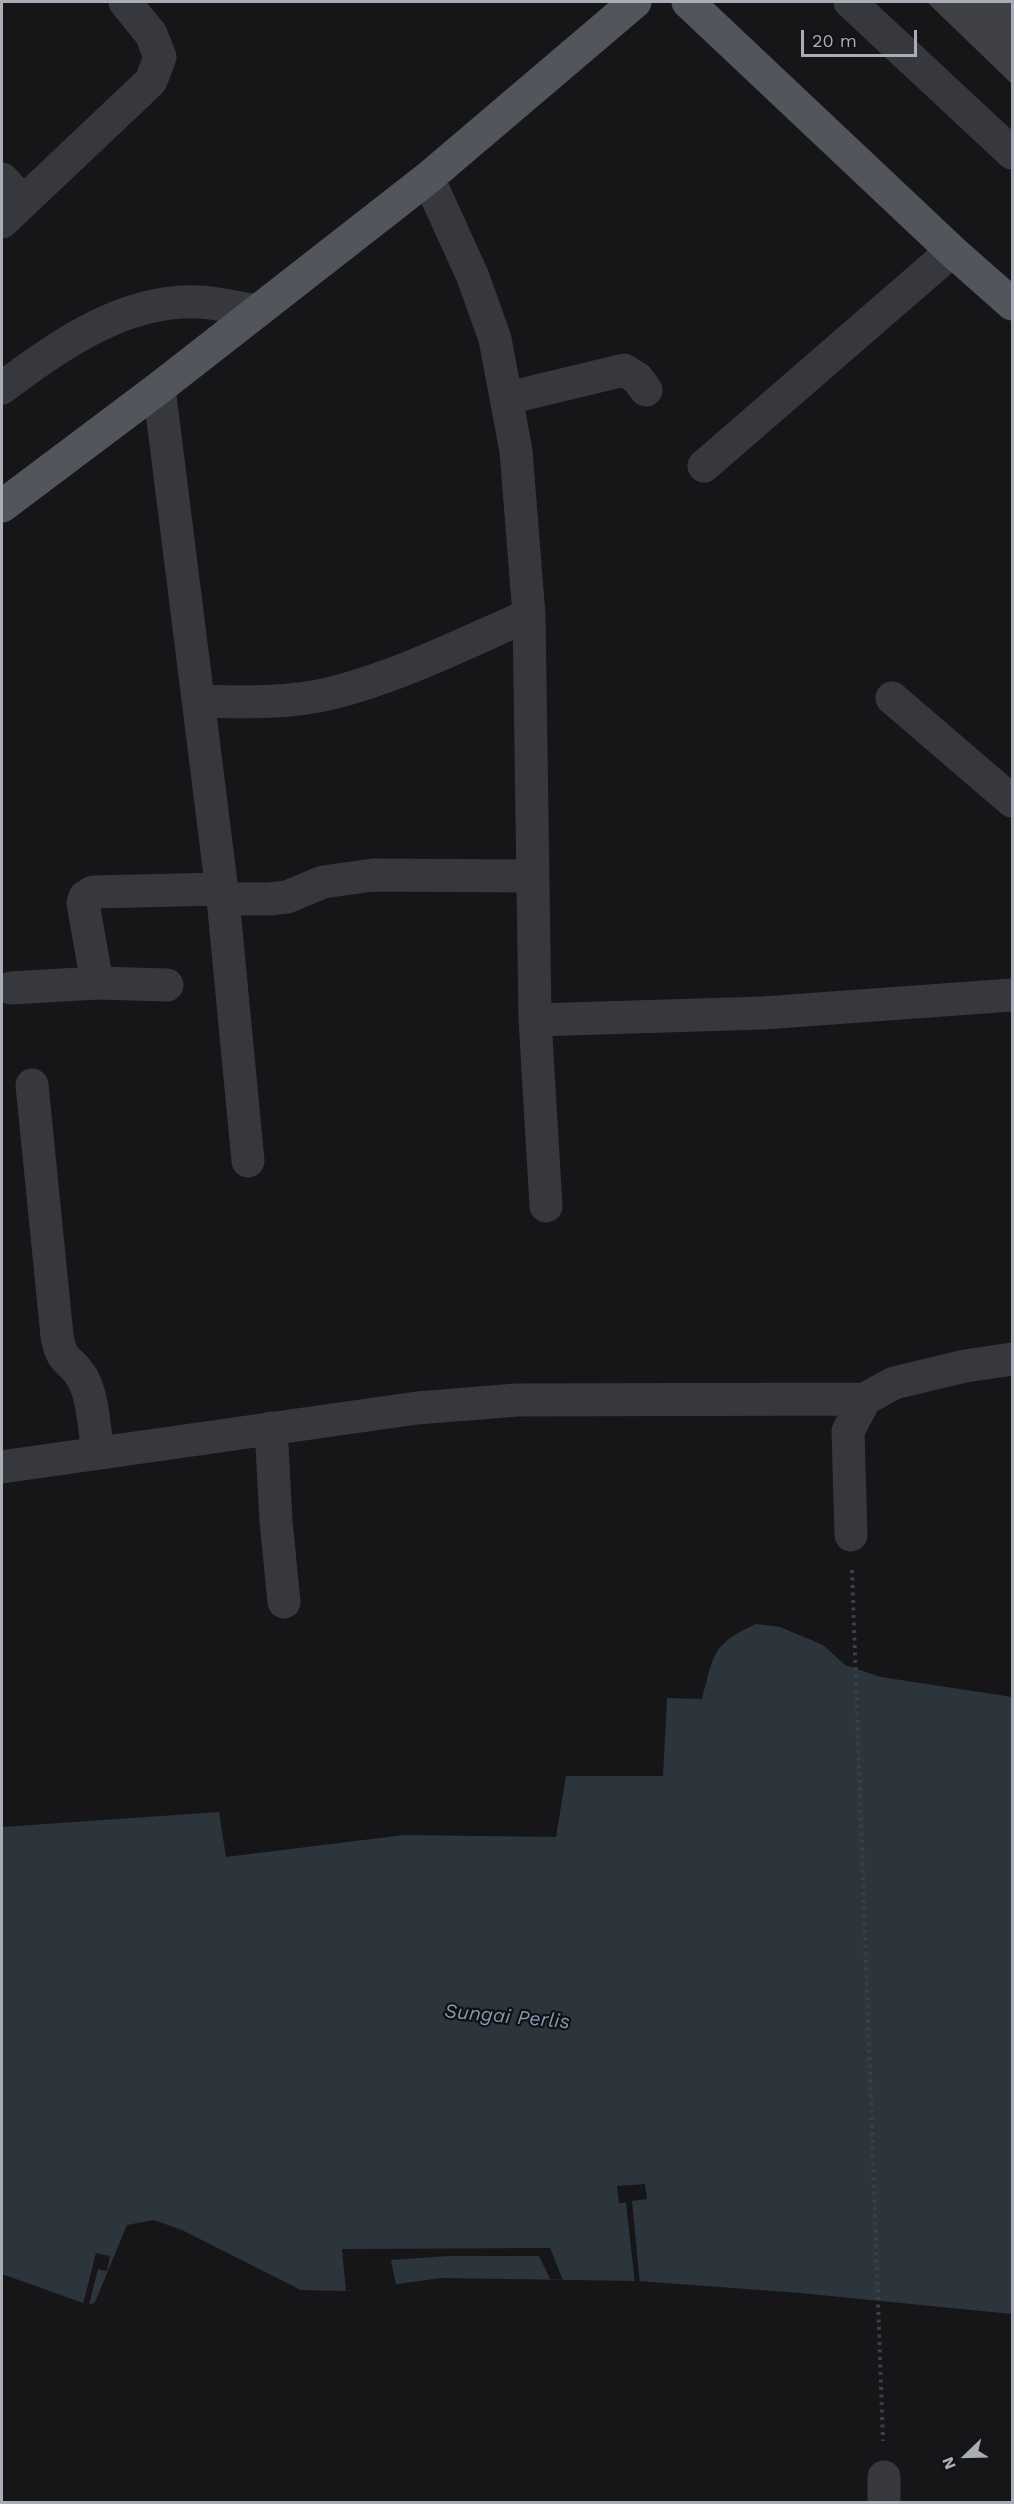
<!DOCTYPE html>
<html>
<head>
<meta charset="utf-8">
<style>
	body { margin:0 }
	#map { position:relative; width:1014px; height:2504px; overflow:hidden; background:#161618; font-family:"Work Sans",sans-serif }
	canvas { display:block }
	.frame { position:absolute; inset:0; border:3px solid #a8adb8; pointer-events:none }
	.north { position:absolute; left:936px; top:2426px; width:60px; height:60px; -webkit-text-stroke:4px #111113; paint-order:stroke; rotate:247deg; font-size:16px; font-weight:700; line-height:24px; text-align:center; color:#a8adb8 }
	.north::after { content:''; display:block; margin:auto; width:21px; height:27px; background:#a8adb8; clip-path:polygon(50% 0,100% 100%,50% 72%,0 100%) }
	.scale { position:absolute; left:801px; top:30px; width:116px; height:27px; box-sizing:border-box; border:3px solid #a8adb8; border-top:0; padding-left:8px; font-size:18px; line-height:21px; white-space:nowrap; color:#a8adb8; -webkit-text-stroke:4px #111113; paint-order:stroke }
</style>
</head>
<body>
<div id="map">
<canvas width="1014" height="2504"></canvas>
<div class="frame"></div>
<div class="north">N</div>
<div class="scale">20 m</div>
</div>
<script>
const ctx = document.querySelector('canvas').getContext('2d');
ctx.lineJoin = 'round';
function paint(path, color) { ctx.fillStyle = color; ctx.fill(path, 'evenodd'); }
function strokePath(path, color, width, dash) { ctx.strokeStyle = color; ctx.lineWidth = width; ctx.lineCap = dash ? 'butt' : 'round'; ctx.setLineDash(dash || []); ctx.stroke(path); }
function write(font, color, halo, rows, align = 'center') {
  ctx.font = font + ' "Work Sans",sans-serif'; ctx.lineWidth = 4.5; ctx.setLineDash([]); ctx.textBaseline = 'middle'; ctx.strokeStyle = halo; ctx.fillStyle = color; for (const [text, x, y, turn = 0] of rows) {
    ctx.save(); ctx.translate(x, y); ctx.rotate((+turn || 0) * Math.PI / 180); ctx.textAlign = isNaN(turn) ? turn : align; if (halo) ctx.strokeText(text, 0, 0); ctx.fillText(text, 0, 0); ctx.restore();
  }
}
paint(new Path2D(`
	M756,1624l24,3 43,18 22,20 36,12 131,20v617l-212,-21 -161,-12 -198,-3 -95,13 -45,-1 -119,-60 -28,-10 -27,5 -32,77 -6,3 -87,-31v-447l217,-15 7,45 178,-22 152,2 10,-61h97l4,-78 35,1c12,-44 9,-55 54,-75z`), '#2c353c');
paint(new Path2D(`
	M645,2184l2,15 -15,2 8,83h-5l-9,-81h-7l-2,-17z
	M550,2248l13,32 -13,-1 -11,-23h-91l-57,4 5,25 -50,6 -4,-42z
	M96,2253l14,3 -3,15 -9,-2 -9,36 -6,-1z`), '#161618');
paint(new Path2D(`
	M927,2h85v82z`), '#404145');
strokePath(new Path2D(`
	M852,1570l31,871`), '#3d3f44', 4, [3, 4.5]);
strokePath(new Path2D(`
	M850,2l162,151
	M428,178l45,99 22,62 21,112 13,164 6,405 11,186
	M2,179l21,23
	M2,222l149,-141 9,-24 -9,-23 -26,-32
	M2,388c55,-42 124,-90 197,-86 19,1 39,6 59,9
	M159,388l64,511 25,262
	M508,398l116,-28 13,8 9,12
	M704,466l248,-215
	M892,698l120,103
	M199,701c44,1 89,3 133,-8 68,-17 133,-50 197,-78
	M223,899h46l18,-2 36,-15 50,-7 159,1
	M97,983l70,2
	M11,988l86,-5 -14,-80 2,-6 8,-5 128,-3
	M535,1020l228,-7 249,-18
	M32,1085l25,251c5,30 15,22 26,43 11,21 11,51 15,74
	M271,1428l5,93 8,81
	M2,1467l415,-59 100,-8 348,-1
	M851,1535l-3,-104 17,-32 29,-16 71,-17 47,-7
	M884,2502v-25`), '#37383d', 33);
strokePath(new Path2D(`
	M688,2l264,249 60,53
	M2,506l157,-118 269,-210 207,-176`), '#53555c', 33);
write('italic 20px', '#7f9bb3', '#111113', [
	["Sungai Perlis",507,2017,5]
]);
</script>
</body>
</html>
